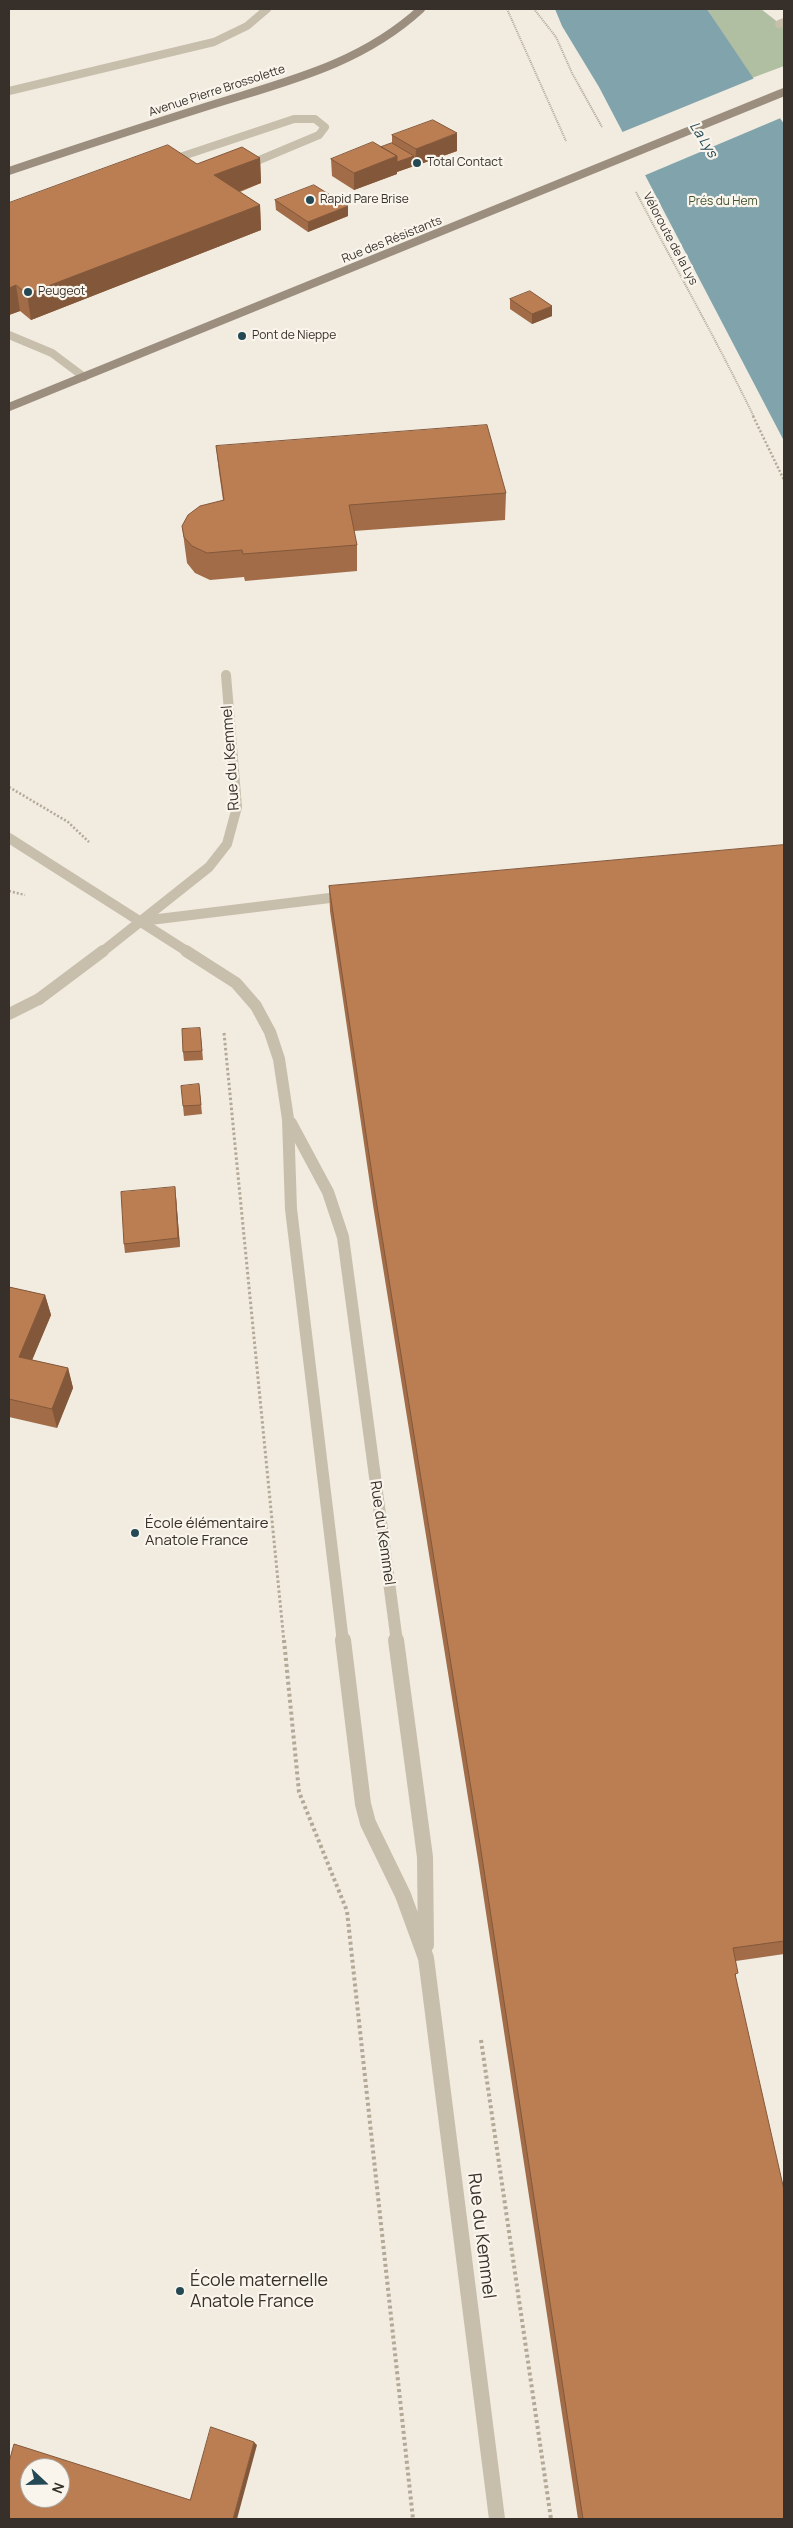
<!DOCTYPE html>
<html>
<head>
<meta charset="utf-8">
<style>
	body { margin:0 }
	#map { position:relative; width:793px; height:2528px; overflow:hidden; background:#f1ebe0; font-family:Manrope,sans-serif }
	canvas { display:block }
	.frame { position:absolute; inset:0; border:10px solid #37302a; pointer-events:none }
	.north { position:absolute; left:20px; top:2458px; width:50px; height:50px; box-sizing:border-box; background:#f9f5ec; border:1px solid #aba69e; border-radius:50%; rotate:111deg; font-size:14px; font-weight:700; line-height:20px; text-align:center; color:#37302a }
	.north::after { content:''; display:block; margin:auto; width:18px; height:22px; background:#244955; clip-path:polygon(50% 0,100% 100%,50% 72%,0 100%) }
</style>
</head>
<body>
<div id="map">
<canvas width="793" height="2528"></canvas>
<div class="frame"></div>
<div class="north">N</div>
</div>
<script>
const ctx = document.querySelector('canvas').getContext('2d');
ctx.lineJoin = 'round';
function paint(path, color) { ctx.fillStyle = color; ctx.fill(path, 'evenodd'); }
function strokePath(path, color, width, dash) { ctx.strokeStyle = color; ctx.lineWidth = width; ctx.lineCap = dash ? 'butt' : 'round'; ctx.setLineDash(dash || []); ctx.stroke(path); }
function write(font, color, halo, rows, align = 'center') {
  ctx.font = font + ' Manrope,sans-serif'; ctx.lineWidth = 4.5; ctx.setLineDash([]); ctx.textBaseline = 'middle'; ctx.strokeStyle = halo; ctx.fillStyle = color; for (const [text, x, y, turn = 0] of rows) {
    ctx.save(); ctx.translate(x, y); ctx.rotate((+turn || 0) * Math.PI / 180); ctx.textAlign = isNaN(turn) ? turn : align; if (halo) ctx.strokeText(text, 0, 0); ctx.fillText(text, 0, 0); ctx.restore();
  }
}
paint(new Path2D(`
	M707,9h54l23,18v39l-32,12z`), '#b0bfa1');
paint(new Path2D(`
	M555,9h152l77,115v317l-185,-354 -37,-61z`), '#81a3ab');
paint(new Path2D(`
	M755,78l28,39 -142,60 -21,-44z`), '#f1ebe0');
strokePath(new Path2D(`
	M487,9h20l59,132
	M534,9l22,28 16,36 30,54
	M636,192c39,75 81,149 118,225`), '#b4a897', 2, [1, 1]);
strokePath(new Path2D(`
	M753,416l31,64
	M9,787l59,35 21,20
	M9,891l16,4`), '#b4a897', 2.5, [2, 2]);
strokePath(new Path2D(`
	M224,1033l60,609`), '#b4a897', 3, [2.5, 2.5]);
strokePath(new Path2D(`
	M284,1640l15,152 48,119 66,608
	M481,2040l70,479`), '#b4a897', 4, [3, 3]);
strokePath(new Path2D(`
	M9,91l205,-49 33,-16 20,-17
	M168,161l126,-42h21l10,8 -6,8 -74,31
	M9,335l43,18 32,24`), '#c8beac', 8);
strokePath(new Path2D(`
	M142,921l204,-25`), '#c8beac', 10);
strokePath(new Path2D(`
	M9,1014l30,-15`), '#c8beac', 12);
strokePath(new Path2D(`
	M779,24l5,-2`), '#c8beac', 8);
strokePath(new Path2D(`
	M9,838l179,114
	M102,952l107,-85 18,-23 10,-37 -11,-132`), '#c8beac', 10);
strokePath(new Path2D(`
	M186,951l50,32 20,23 14,26 9,27 9,60 3,90 52,433
	M39,999l64,-48
	M291,1123l37,69 15,45 54,405`), '#c8beac', 12);
strokePath(new Path2D(`
	M343,1640l20,164 5,19 35,72 23,63 71,561
	M396,1640l29,217 1,88`), '#c8beac', 16);
strokePath(new Path2D(`
	M9,171c65,-22 130,-43 196,-64 78,-25 154,-41 216,-98
	M9,407l775,-315`), '#9c8e7e', 8);
paint(new Path2D(`
	M392,135l65,16 -42,15h-1l-17,6v2l-43,16 -22,-14 -1,-17 50,-12 11,-4z
	M260,158l1,25 -21,9 20,13 1,25 -230,90 -11,-9 -11,4v-112l188,-39z
	M275,200l73,16 -40,16 -32,-22z
	M510,299l42,17 -20,8 -22,-15z
	M216,446l290,47 -1,27 -151,11 3,14v26l-112,10 -1,-4 -34,3 -15,-7 -8,-10 -5,-37 41,-26 -4,-28z
	M784,845v1109l-48,7v16l48,542h-206l-100,-659 -105,-655 -43,-294 -1,-25z
	M201,1037l2,23 -19,1 -1,-9z
	M199,1084l3,30 -18,2 -1,-10z
	M176,1197l4,50 -55,6 -1,-9z
	M9,1287l36,8 6,20 -19,45 36,8 5,20 -16,40 -48,-11z`), '#a16c47');
paint(new Path2D(`
	M457,133v18l-42,15 1,-17z
	M397,156h17v10l-17,6v2l-43,16v-17z
	M260,158l1,25 -45,17 -2,-25z
	M260,205l1,25 -230,90 -4,-26z
	M348,206v10l-40,16v-10z
	M16,285l4,26 -11,4v-27z
	M552,306v10l-20,8v-10z
	M175,1187l1,10 4,50 -2,-9z
	M45,1295l6,20 -26,62 -6,-20z
	M68,1368l5,20 -16,40 -5,-19z
	M254,2442l3,3 -20,74h-4z`), '#83583a');
const building = new Path2D(`
	M433,120l24,13 -41,16 -24,-14z
	M373,142l24,14 -43,17 -23,-14z
	M392,143l22,13 -17,6v-6l-16,-9z
	M168,145l29,19 45,-17 18,11 -46,17 46,30 -233,89 -11,-9 -7,3v-85z
	M314,185l34,21 -40,16 -33,-22z
	M530,291l22,15 -20,8 -22,-15z
	M487,425l19,68 -157,12 8,40 -114,9 -1,-4 -35,3 -15,-7 -8,-9 -2,-11 6,-11 12,-9 24,-6 -8,-54z
	M784,845v1096l-51,7 5,25 -3,1 49,216v329h-201l-103,-675 -107,-663 -44,-295z
	M200,1028l2,23 -19,1 -1,-23z
	M199,1084l2,21 -18,1 -2,-20z
	M175,1187l3,51 -54,6 -3,-52z
	M9,1287l36,8 -26,62 49,11 -16,41 -43,-10z
	M211,2427l43,15 -21,77h-224v-57l5,-18 176,56zM30,2468h30v30h-30z`);
paint(building, '#bb7e53');
strokePath(building, '#83583a', 1);
for (const [x, y, r, color] of [
	[417,163,5,"#244955"],
	[310,200,5,"#244955"],
	[28,292,5,"#244955"],
	[242,336,5,"#244955"],
	[135,1533,5,"#244955"],
	[180,2291,5,"#244955"]
]) { const dot = new Path2D(); dot.arc(x, y, r, 0, 2 * Math.PI); ctx.fillStyle = color; ctx.fill(dot); strokePath(dot, '#f9f5ec', 2); }
write('12px', '#37302a', '#f9f5ec', [
	["Avenue Pierre Brossolette",217,91,-18],
	["Véloroute de la Lys",670,239,62],
	["Rue des Résistants",392,240,-22]
]);
write('12px', '#37302a', '#f9f5ec', [
	["Total Contact",427,163],
	["Rapid Pare Brise",320,200],
	["Peugeot",38,292],
	["Pont de Nieppe",252,336]
], 'left');
write('12px', '#415330', '#f9f5ec', [
	["Prés du Hem",723,202]
]);
write('italic 14px', '#244955', '#f9f5ec', [
	["La Lys",703,140,58]
]);
write('15px', '#37302a', '#f9f5ec', [
	["Rue du Kemmel",231,758,-94],
	["Rue du Kemmel",382,1533,82]
]);
write('15px', '#37302a', '#f9f5ec', [
	["École élémentaire",145,1524],
	["Anatole France",145,1541]
], 'left');
write('18px', '#37302a', '#f9f5ec', [
	["Rue du Kemmel",481,2236,83]
]);
write('18px', '#37302a', '#f9f5ec', [
	["École maternelle",190,2281],
	["Anatole France",190,2302]
], 'left');
</script>
</body>
</html>
